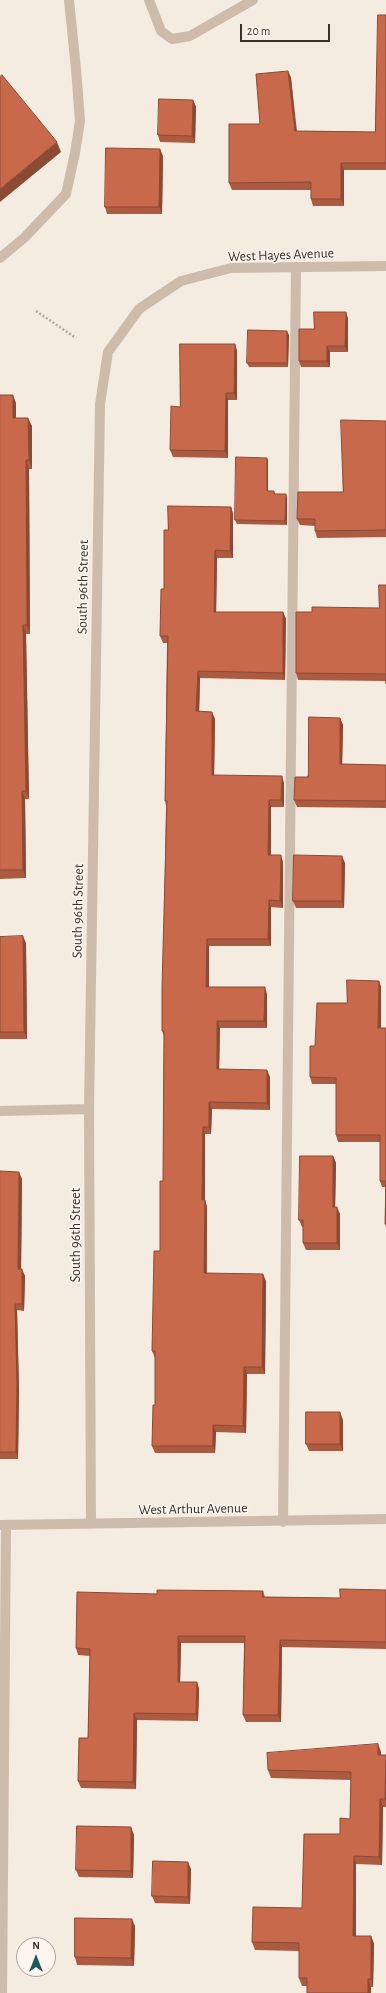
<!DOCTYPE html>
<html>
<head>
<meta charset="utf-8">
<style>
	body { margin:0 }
	#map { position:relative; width:386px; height:1993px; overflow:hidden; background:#f4ebe1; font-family:"Alegreya Sans",sans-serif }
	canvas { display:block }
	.north { position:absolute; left:16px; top:1937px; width:40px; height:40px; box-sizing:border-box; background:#fbf5ee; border:1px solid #aea6a0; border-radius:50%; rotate:0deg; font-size:11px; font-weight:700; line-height:16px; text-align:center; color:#3b302b }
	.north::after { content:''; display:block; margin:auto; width:14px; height:18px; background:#1f5a5e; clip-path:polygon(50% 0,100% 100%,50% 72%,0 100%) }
	.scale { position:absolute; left:240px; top:24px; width:90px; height:18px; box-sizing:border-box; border:2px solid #3b302b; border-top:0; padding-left:5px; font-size:12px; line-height:14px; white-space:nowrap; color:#3b302b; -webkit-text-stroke:3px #fbf5ee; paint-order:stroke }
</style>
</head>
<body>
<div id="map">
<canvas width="386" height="1993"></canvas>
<div class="north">N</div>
<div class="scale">20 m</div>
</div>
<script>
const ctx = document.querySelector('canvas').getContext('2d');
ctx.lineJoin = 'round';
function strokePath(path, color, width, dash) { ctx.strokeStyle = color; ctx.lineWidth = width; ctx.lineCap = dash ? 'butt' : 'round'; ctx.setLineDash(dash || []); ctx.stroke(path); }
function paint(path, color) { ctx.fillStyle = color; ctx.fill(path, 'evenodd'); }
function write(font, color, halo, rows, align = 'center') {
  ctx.font = font + ' "Alegreya Sans",sans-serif'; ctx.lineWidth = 3; ctx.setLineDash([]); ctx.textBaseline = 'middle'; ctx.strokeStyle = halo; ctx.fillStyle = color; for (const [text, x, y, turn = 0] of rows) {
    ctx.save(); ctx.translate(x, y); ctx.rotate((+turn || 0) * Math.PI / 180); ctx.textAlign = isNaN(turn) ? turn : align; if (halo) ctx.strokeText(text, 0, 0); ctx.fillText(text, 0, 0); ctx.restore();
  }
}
strokePath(new Path2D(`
	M36,311l40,27`), '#b9a596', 2.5, [2, 2]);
strokePath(new Path2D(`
	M149,0l12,31 11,8 18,-3 63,-36
	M0,258l24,-20 42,-44 9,-41 5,-32 -4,-52 -7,-69
	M0,1111l89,-2
	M283,1522l13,-1255
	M91,1524l-2,-415 11,-705 8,-52 31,-43 42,-28 50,-13 155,-2
	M0,1525l386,-6
	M2,1993l4,-468`), '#cdbbac', 10);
paint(new Path2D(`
	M386,15v155h-42v36h-31l-2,-7v-9h-79l-3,-7 59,-112 3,7 6,53 78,1z
	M193,100l3,7 -1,36 -35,-1 -2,-7z
	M163,156l-1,58h-55l-2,-7z
	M346,312l2,7v33h-18v15h-29l-2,-6 15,-32z
	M289,335l-1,32h-39l-2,-4z
	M235,344l2,7v49h-9v58l-55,-1 -3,-7 10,-43z
	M0,395l16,8v15l16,8v43h-3l1,165h-4l3,165h-4l1,79 -26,1z
	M386,421v116l-69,1 -2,-7v-5l-15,-1 -3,-6 46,-27z
	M267,458l1,4v29h6l1,3 12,4v27l-50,-1 -2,-4z
	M231,507l2,7v44h-16l-1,54h67l3,7 -1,61 -85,-2 -1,33 16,8 -1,56 70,8v24h-13v48l12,7v46l-12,-1v39h-62v41l58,7v34h-47l-1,41 51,8v33l-58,-1 -1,25h-6v66l2,7v66l59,8 -1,93h-18l-1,59 -30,-1 -1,21h-60l-3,-7 3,-41v-47l-3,-7 8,-100 3,-70 1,-145 -2,-5 4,-225 -1,-5 2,-158h-4l-3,-7 4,-47z
	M386,585v100v-4l-88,-1 -2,-7 16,-61 67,-4z
	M340,718l3,7 -1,39 44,1v43l-89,-1 -3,-7z
	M345,863l-1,45h-48l-3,-7z
	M0,937l26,6 1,96h-27z
	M379,981l2,6v41h5v199l-1,-3v-37h-3l-2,-6v-39h-42l-2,-7v-51h-24l-2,-7 5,-31 32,-43z
	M333,1156l3,7 -1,44 5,7v36h-34l-3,-7v-16h-1l-3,-7z
	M0,1171l22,8 -1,90 4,7 -1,35 -7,-1 2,80 -1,69h-18z
	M343,1420v31h-34l-3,-7z
	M386,1590v80v-21l-104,-2 -1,75h-35l-3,-7 1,-72h-63l-1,39h17l2,7 -1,32 -61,-1 -1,69 -55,-1 -3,-7 10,-43 2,-82 -12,-1 -2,-7 81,-54 106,-3 2,6 75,1z
	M381,1752v3h5v52h-3l-1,58 -26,-1v72h15l3,8 -1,43 -71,-1 -3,-8v-27l-44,-1 -3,-8 50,-34 38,-74 10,-15 1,-39 -80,-2 -3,-8z
	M134,1835l-1,43 -54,-1 -3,-7z
	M191,1869l-1,35 -35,-1 -3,-7z
	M135,1926l-1,40 -57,-1 -2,-8z`), '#ac5a40');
paint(new Path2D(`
	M288,71l3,7 6,60 -2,-7z
	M193,100l3,7 -1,36 -3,-7z
	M57,142l4,10 -61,50v-13z
	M160,149l3,7 -1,58 -3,-7z
	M341,163l3,7v36l-3,-7z
	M346,312l2,7v33l-3,-6z
	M287,331l2,4 -1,32 -1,-4z
	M235,344l2,7v49l-3,-7z
	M327,346l3,6v15l-3,-6z
	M226,393l2,7v58l-3,-7z
	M13,395l3,8v23l-3,-8z
	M28,418l4,8v43l-3,-9z
	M267,458l1,4v33l-1,-4z
	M26,460l3,9 1,165 -3,-9z
	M286,494l1,4v27l-2,-4z
	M231,507l2,7v44l-3,-7z
	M215,550l2,8 -1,61 -2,-7z
	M283,612l3,7 -1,61 -2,-7z
	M23,625l3,9 3,165 -3,-8z
	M198,671l2,7 -1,40 -3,-7z
	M212,712l3,7 -1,63 -2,-7z
	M340,718l3,7 -1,46 -2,-7z
	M282,776l2,7v24l-3,-7z
	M22,791l3,8 1,79 -3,-8z
	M269,800l2,7v55l-3,-7z
	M281,855l2,7v46l-3,-7z
	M342,856l3,7 -1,45 -2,-7z
	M269,900l2,7v39l-3,-7z
	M23,936l3,7 1,96 -3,-7z
	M207,939l2,7v48l-3,-7z
	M379,981l2,6v47l-3,-6z
	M265,987l2,7v34l-3,-7z
	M217,1021l3,7 -1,48 -2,-7z
	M267,1070l3,7v33l-3,-7z
	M209,1102l3,7 -1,25 -2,-7z
	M203,1127l2,7v73l-3,-7z
	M333,1156l3,7 -1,51 -2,-7z
	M19,1172l3,7 -1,97 -3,-7z
	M205,1200l2,7 -1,73 -2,-7z
	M337,1207l3,7v36l-3,-7z
	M22,1269l3,7 -1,35 -2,-7z
	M263,1274l3,7 -1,93 -3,-7z
	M15,1304l2,6 2,80 -1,69 -2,-7z
	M244,1367l3,7 -1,59 -3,-7z
	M340,1412l3,8v31l-3,-7z
	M213,1425l3,7 -1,21 -2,-7z
	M178,1636l3,7 -1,46 -2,-7z
	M280,1640l2,7 -1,75 -3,-7z
	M197,1682l2,7 -1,32 -2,-7z
	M134,1713l3,7 -1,69 -3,-7z
	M378,1744l3,8v11l-3,-8z
	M386,1755v46l-1,-2z
	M380,1799l3,8 -1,58 -3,-8z
	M131,1827l3,8 -1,43 -2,-7z
	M354,1856l2,8v80l-3,-8z
	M188,1862l3,7 -1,35 -2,-7z
	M132,1919l3,7 -1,40 -3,-8z
	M371,1936l3,8 -1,43 -2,-8z
	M368,1979l3,8v6h-3z`), '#8c4a34');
const building = new Path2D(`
	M378,15h8v148h-45v36h-30v-17l-82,1v-59h31l-4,-50 32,-3 7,60 80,1z
	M2,75l55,67 -57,47v-112z
	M159,99l34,1 -1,36 -34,-1z
	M106,148l54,1 -1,58h-54z
	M314,312h32l-1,34h-18v15h-28v-32h15z
	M248,330l39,1v32h-40z
	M180,344h55l-1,49h-8l-1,58 -55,-1 1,-44 9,1z
	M0,395h13v23h15l1,42h-3l1,165h-4l3,166h-4l1,79h-23z
	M341,420l45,1v109l-71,1v-12h-18l1,-27h45z
	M236,457l31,1v33h7v3h12l-1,27 -50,-1z
	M168,506l63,1 -1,44 -15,-1 -1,62h69v61l-85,-2 -2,40 16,1v63l70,1 -1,24h-12l-1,55h13l-1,46 -11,-1 -1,39h-61l-1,48h59l-1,34h-47v48l50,1v33l-58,-1v25h-6l-1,73h3l-1,73 59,1 -1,93h-18l-1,59 -30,-1v21h-61l1,-41h2v-54h-3l2,-100h6v-70h3l1,-150h-2v-44l5,-186h-2l3,-165h-8l1,-47h3v-59h4z
	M379,585h7v99v-10l-90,-1v-61h16v-5l67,1z
	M309,717l31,1v46l46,1v36l-92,-1 1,-23h13z
	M294,855l48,1v45h-49z
	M23,936l1,96h-24v-95z
	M347,980l32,1 -1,47h8v196h-1l1,-43h-6v-46h-44v-57l-26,-1v-31h5l2,-43h30z
	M300,1156h33v51h4v36h-34v-23h-4z
	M0,1171l19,1 -1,97h4v35h-7l2,80 -1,68h-16z
	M306,1412h34v32h-34z
	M340,1589l46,1v52l-106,-2 -2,75h-35l2,-79h-67v46h19l-1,32 -62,-1 -1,69 -55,-1 1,-43h9l2,-89 -14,-1 1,-56 80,2v-4l106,1 -1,6 78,1z
	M378,1744v11h8l-1,44h-5l-1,58 -25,-1 -1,80h18v43h-3v14h-61v-15h-8v-35l-47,-1 1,-35 49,1 2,-74h36v-16l10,1 1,-47 -83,-2 -1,-17z
	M77,1826l54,1v44l-55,-1z
	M153,1861l35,1v35l-36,-1z
	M75,1918l57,1 -1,39 -56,-1z`);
paint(building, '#c8694b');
strokePath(building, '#8c4a34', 1);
write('14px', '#3b302b', '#fbf5ee', [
	["West Hayes Avenue",281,255,-2],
	["South 96th Street",83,587,-89],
	["South 96th Street",78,911,-89],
	["South 96th Street",76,1235,-90],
	["West Arthur Avenue",193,1509,-1]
]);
</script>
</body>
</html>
